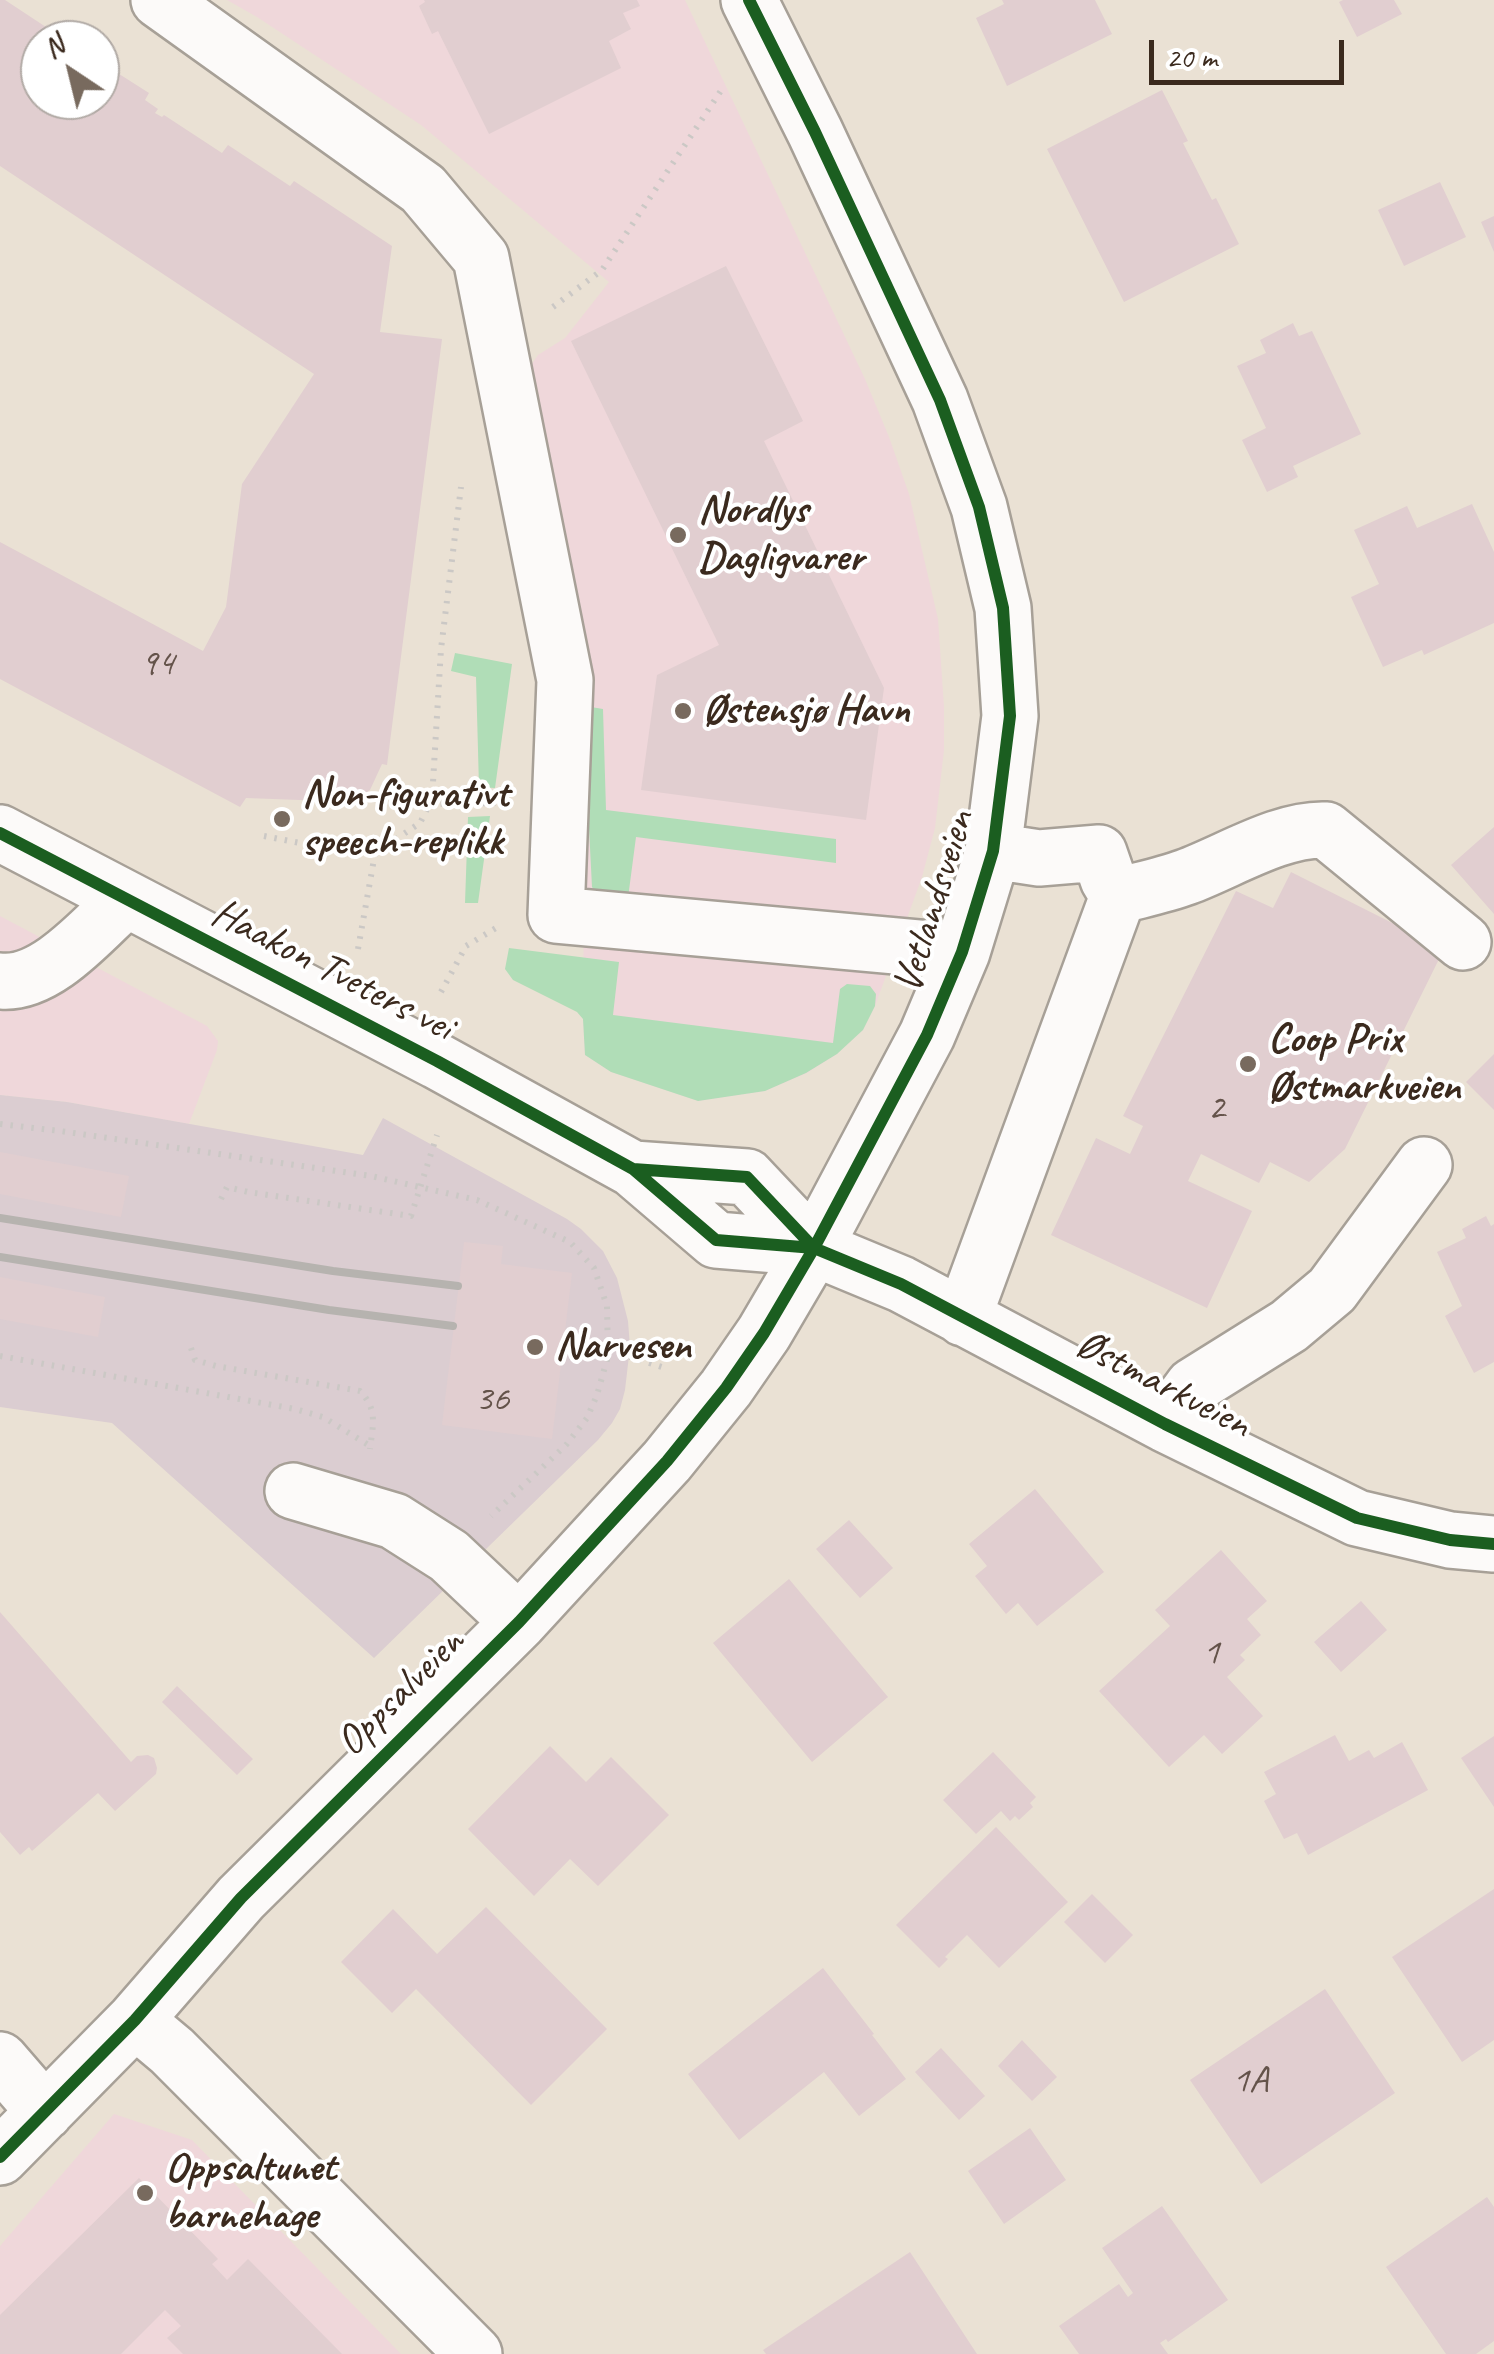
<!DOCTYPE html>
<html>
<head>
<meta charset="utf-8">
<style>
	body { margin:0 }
	#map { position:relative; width:1494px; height:2354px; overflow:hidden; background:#eae1d4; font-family:Caveat,sans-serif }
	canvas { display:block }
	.north { position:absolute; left:20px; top:20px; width:100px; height:100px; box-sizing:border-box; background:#fff; border:2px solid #b1aaa5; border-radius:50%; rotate:325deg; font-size:28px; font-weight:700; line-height:40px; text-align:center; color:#3b2a1e }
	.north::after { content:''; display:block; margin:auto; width:35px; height:45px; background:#786a5e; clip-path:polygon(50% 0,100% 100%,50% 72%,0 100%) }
	.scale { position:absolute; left:1149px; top:40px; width:195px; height:45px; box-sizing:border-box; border:5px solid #3b2a1e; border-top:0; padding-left:12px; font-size:30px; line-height:35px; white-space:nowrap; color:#3b2a1e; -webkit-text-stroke:8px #fff; paint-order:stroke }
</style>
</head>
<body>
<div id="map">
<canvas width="1494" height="2354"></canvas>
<div class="north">N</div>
<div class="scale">20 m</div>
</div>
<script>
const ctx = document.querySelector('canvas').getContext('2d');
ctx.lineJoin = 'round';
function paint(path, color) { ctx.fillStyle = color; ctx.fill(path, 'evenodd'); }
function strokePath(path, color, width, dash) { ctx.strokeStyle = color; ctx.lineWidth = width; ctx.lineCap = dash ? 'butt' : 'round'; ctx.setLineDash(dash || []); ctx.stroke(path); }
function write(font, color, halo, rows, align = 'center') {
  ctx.font = font + ' Caveat,sans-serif'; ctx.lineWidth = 8; ctx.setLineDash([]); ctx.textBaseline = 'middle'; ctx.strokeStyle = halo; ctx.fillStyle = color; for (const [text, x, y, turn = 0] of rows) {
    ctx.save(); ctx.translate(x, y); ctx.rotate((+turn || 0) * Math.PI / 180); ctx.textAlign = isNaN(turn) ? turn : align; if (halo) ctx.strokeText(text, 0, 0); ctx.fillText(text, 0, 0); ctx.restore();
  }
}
paint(new Path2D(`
	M227,0h458l180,379 24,58 20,57 29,125 6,88v43l-9,78 -13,49 -47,129 -12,24 -26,24 -30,19 -42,18 -67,10 -87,-29 -26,-17 -2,-36 1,-134 -59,-505 6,-15 7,-10 27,-17 44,-56 -188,-157 -164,-108z
	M0,916l207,110 11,15 -1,9 -28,74 -122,-22 -67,-7z
	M114,2114l78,26 209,214h-401v-108z`), '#efd7da');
paint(new Path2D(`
	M0,1095l67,7 296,53 20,-37 184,101 14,10 22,22 14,27 11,43 2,26 -5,43 -5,19 -8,14 -14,17 -224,218 -262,-235 -112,-16z`), '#dbcdd1');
paint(new Path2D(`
	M455,653l57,11 -17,124 -16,-1 -3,-110 -25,-6z
	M591,707l12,2 3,101 230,29v24l-200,-26 -8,61 -31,-4 -5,-7 -3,-59z
	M490,816l-12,87h-13l3,-86z
	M509,948l110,14 -6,53 220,28 7,-54 7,-5 23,2 6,8 -1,12 -12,24 -26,24 -31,19 -41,18 -67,10 -87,-29 -26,-17 -2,-36 -6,-7 -64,-32 -8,-11z`), '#b0ddb7');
paint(new Path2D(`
	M0,0h5l44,29 -3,5 9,6h-15v60h60v-28l5,-7 44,28 -4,7 13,9 -3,4 7,4 2,-2 58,38 6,-8 62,41 4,-5 98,65 -12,86 62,7 -55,426 -5,-1 -12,26 -17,12 -107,-4 -6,9 -240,-128v-137l203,109 23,-44 16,-123 72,-110 -314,-208z
	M424,0h213l3,6 -17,7 8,16 -22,12 12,27 -132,66 -51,-103 -6,3 -13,-28 6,-4z
	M1002,0h93l17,34 -105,52 -31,-68 28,-14z
	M1343,0h51l8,14 -45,23 -18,-35z
	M1162,90l26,51 -5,2 29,57 4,-2 23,46 -115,58 -77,-153z
	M1440,182l26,55 -62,29 -26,-56z
	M1494,216v36l-13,-30z
	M726,266l77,155 -39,20 120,247 -18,132 -225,-30 16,-115 62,-30 -148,-304z
	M1293,323l6,13 13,-5 49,103 -68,32 5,11 -31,15 -25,-52 24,-12 -29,-62 29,-13 -6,-13z
	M1472,504l22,48v71l-70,32 -2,-5 -39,17 -32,-70 28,-13 -25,-54 53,-24 10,22z
	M1494,827v87l-43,-49z
	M1291,872l153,77 -99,200 -36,33 -39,-20 -11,21 -58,-29 -13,27 64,30 -45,97 -156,-73 45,-97 34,16 13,-28 -20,-10 113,-225 37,17z
	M1494,1054v56l-28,-28z
	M0,1152l129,24 -8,41 -121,-23z
	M1486,1216l5,10 3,-2v138l-20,11 -29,-57 17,-10 -25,-54 29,-14 -4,-9z
	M464,1242l39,4 -2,18 71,9 -20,166 -110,-14z
	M0,1277l105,20 -7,40 -98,-18z
	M1035,1489l69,83 -67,54 -19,-23 -12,11 -31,-38 12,-10 -18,-22z
	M849,1520l44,48 -33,30 -44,-49z
	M1221,1550l46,51 -20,18 14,16 -21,20 5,5 -18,17 36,39 -41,38 -18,-19 -35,32 -70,-76 71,-65 -15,-16z
	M789,1579l99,118 -76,65 -99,-119z
	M1361,1601l26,29 -46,42 -27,-30z
	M0,1612l131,150 6,-6 11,-1 6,3 3,10 -1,6 -41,37 -17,-18 -66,58 -3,-4 -9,8 -20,-23z
	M177,1686l76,73 -16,16 -75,-73z
	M1335,1735l14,26 20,-11 5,8 28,-16 26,48 -120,65 -11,-22 -13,6 -20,-38 12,-7 -12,-22z
	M1494,1736v71l-33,-49z
	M550,1746l36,36 25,-25 58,58 -71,71 -28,-27 -36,37 -66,-67z
	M993,1752l43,45 -6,6 3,4 -14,13 -4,-4 -5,5 -9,-10 -25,23 -33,-34z
	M996,1827l72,75 -69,66 -32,-33 -22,22 3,2 -9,9 -43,-43z
	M1494,1889v151l-32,22 -70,-105z
	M1092,1894l41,41 -28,28 -41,-41z
	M486,1907l121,122 -76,76 -115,-116 -24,24 -51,-51 52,-53 44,45z
	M823,1968l51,66 -2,1 34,44 -47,37 -35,-44 -85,68 -51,-66z
	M1325,1989l70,104 -134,91 -71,-104z
	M1022,2040l35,37 -25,24 -34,-35z
	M941,2048l44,48 -26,24 -44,-48z
	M1030,2128l36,52 -62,44 -36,-53z
	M139,2178l79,81 -6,5 15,16 21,-21 94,95h-159l-16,-16 14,-12 -16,-16 -44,44h-121v-39z
	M1487,2197l7,10v134l-18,13h-30l-60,-87z
	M1162,2206l66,94 -60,42 -2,-3 -6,4 8,11h-89l-20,-28 60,-42 9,13 5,-4 -31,-45z
	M910,2252l67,102h-211l-3,-4z`), '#e1ced0');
const minor = new Path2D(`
	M159,0l264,189 58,69 84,422 -9,235 406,37
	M0,833l437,228 196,108 83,71 98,8 87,36 264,140 192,94 93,22 44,4
	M993,851l46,7 60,-5 9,26 10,17c22,-6 46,-11 68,-19 43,-16 95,-49 140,-47l137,112
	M0,981c46,5 93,-52 125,-81
	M633,1169l114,8 67,71
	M963,1318l155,-422
	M1165,1424l28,-38 96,-60 43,-36 92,-125
	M293,1491l101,30 55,35 70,66
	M135,2020l37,31 302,303
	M0,2060l45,52
	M0,2157l135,-137 106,-122 278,-276 148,-161 59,-73 38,-55 50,-85 113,-213 35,-83 31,-101 17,-135 -7,-108 -24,-101 -39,-107 -125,-268 -66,-132`);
strokePath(minor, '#a7a097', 60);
strokePath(new Path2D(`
	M553,307l49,-37 122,-184
	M430,804l69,-1
	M264,836l92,18 34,-11 30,-20 12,-24 9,-150 20,-162
	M358,949l18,-101
	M441,992l25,-46 30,-18
	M0,1124l60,7 311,45 106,24 93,42 24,26 13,38 1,50 -11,39 -10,23 -21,27 -75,71
	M221,1199l6,-12 21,5 163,24 26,-81
	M191,1348l4,12 21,6 144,25c18,19 13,33 10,58
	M0,1356l295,53 28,8 47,29
	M608,1356l23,1 34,11`), '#cbc8c5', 6, [2.5, 8]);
strokePath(minor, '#fcfaf9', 55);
strokePath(new Path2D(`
	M0,1218l333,53 125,15
	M0,1257l329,53 124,16`), '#b6b3af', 8);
strokePath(new Path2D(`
	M0,833l437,228 196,108 83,71 98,8 87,36 264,140 192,94 93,22 44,4
	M633,1169l114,8 67,71
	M0,2157l135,-137 106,-122 278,-276 148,-161 59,-73 38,-55 50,-85 113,-213 35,-83 31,-101 17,-135 -7,-108 -24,-101 -39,-107 -125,-268 -66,-132`), '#1b5e20', 12);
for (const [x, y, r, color] of [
	[678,535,10,"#786a5e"],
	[683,711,10,"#786a5e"],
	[282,819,10,"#786a5e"],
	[1248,1064,10,"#786a5e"],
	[535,1347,10,"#786a5e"],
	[145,2193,10,"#786a5e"]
]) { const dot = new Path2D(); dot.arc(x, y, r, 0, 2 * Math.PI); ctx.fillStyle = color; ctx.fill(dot); strokePath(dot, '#fff', 4); }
write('38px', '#64534a', null, [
	["94",157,664],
	["2",1216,1109],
	["36",492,1400],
	["1",1211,1653],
	["1A",1250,2081]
]);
write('bold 42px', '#3b2a1e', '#fff', [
	["Nordlys",698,511],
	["Dagligvarer",698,559],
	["Østensjø Havn",703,711],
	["Non-figurativt",302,795],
	["speech-replikk",302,843],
	["Coop Prix",1268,1040],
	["Østmarkveien",1268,1088],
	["Narvesen",555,1347],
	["Oppsaltunet",165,2169],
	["barnehage",165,2217]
], 'left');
write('42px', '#3b2a1e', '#fff', [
	["Vetlandsveien",935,902,-73],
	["Haakon Tveters vei",332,971,27],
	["Østmarkveien",1163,1385,27],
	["Oppsalveien",401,1693,-45]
]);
</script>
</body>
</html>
